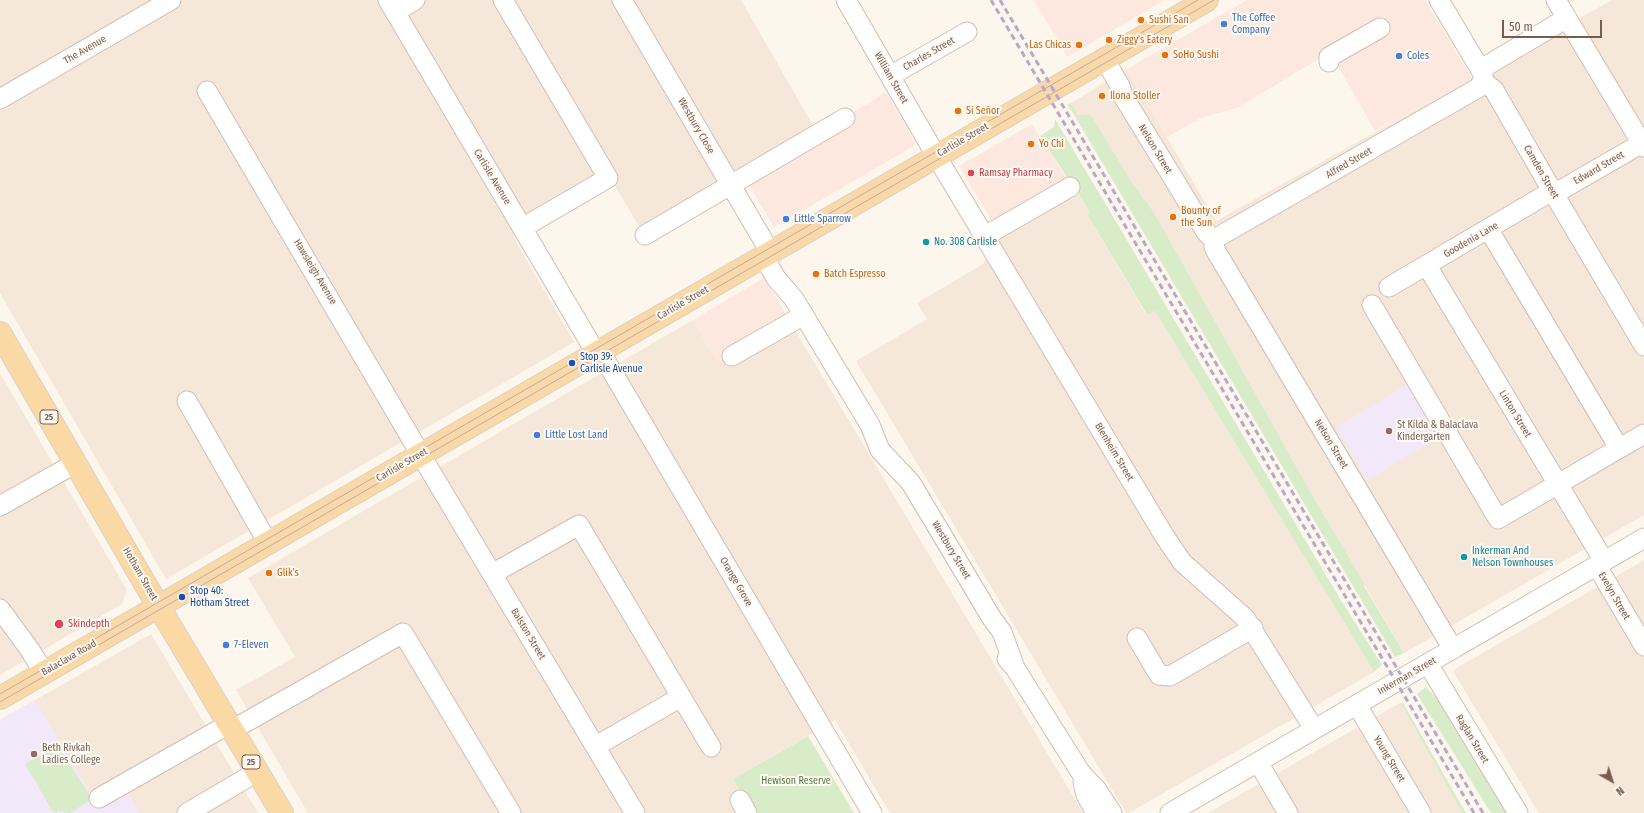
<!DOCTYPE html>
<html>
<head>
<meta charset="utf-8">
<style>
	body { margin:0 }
	#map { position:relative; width:1644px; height:813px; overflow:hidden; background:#fdf6ec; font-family:"Fira Sans Condensed",sans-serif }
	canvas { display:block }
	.north { position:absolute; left:1592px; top:761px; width:40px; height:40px; -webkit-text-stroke:3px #fffaf3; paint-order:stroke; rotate:141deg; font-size:11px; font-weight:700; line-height:16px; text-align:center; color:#7a5c4d }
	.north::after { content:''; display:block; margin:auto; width:14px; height:18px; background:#7a5c4d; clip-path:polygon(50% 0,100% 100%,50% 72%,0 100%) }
	.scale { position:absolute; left:1502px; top:20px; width:100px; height:18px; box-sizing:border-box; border:2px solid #7a5c4d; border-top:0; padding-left:5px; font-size:12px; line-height:14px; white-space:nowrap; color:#7a5c4d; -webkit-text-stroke:3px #fffaf3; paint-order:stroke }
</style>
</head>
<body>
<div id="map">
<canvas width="1644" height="813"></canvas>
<div class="north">N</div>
<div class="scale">50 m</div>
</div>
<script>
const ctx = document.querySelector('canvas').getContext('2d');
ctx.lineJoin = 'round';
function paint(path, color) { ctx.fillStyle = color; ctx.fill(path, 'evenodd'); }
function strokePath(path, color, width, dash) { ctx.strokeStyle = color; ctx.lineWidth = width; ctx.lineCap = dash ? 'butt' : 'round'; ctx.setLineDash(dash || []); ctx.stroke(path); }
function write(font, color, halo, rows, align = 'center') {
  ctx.font = font + ' "Fira Sans Condensed",sans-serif'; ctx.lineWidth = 4; ctx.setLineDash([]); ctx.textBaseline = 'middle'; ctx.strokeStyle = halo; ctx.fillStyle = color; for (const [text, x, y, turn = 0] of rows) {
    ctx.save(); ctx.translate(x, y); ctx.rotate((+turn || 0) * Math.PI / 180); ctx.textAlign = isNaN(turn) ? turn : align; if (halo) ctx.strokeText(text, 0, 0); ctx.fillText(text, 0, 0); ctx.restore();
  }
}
paint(new Path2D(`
	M0,0h741l74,129 -172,104 -31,-52 -99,56 61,105 -408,237 -166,-286z
	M1612,0h32v515l-240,138 -94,-162 -155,-277 -26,-36 -51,-63 -7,-12 56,-34 89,152z
	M1074,189l17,23 -4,2 59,101 9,-4 219,361 -245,141h-3l-270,-452 71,-42 -10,-16 66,-39 16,-31z
	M693,320l24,41 75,-36 291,488h-193l-55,-93 -102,59 19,34h-444l-72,-123 59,-33 -47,-79z
	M0,373l127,217 -5,14 -122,71z
	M1644,560v253h-105l-85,-140 1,-4z
	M151,634l107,179h-258v-93z
	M1398,704l5,3 59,106h-254z`), '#f5e8da');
paint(new Path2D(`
	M1034,0h131l-98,57z
	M1247,0h178l47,79 -97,52 -45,-79 -91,55 -38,11 -34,19 -40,-68z
	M886,92l29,51 -1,3 -140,81 -28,-47z
	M1032,124l37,58 -74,44 -36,-60z
	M764,278l25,41 -72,42 -24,-41z`), '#fde8e0');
paint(new Path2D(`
	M1412,382l31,53 -76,45 -31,-53z
	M35,700l62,105 28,-17 15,25h-140v-93z`), '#f3e8fa');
paint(new Path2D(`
	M1071,103l7,12 12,-1 39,64 26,36 155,277 55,94 -1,1 40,67 -9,4 -324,-547 -4,-5z
	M1055,119l287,483 40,63 -8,7 -219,-361 -8,4 -60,-101 3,-2 -50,-76 14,-9z
	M1426,687l16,17 68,109h-19l-74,-119z
	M1403,703l63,110h-4l-59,-106 -5,-3z
	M808,736l46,77h-102l-19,-34z
	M57,745l35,54 -22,14h-5l-7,-3 -1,3 -4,-1 -28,-48z`), '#d8ecc9');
const minor = new Path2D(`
	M388,0l208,353
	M503,0l105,178 -86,50
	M622,0l148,252
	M846,0l92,159 227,378 17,25 63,56 69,111
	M1556,0l88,147
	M395,12l20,-12
	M1104,58l16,28 3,10 83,136 5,5h7l260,-149 5,-7v-7l-44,-74
	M1329,62v-5l51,-29
	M1481,69l86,-51
	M890,76l77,-44
	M1483,81l11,9 60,104 90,152
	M207,91l221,376 207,346
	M0,99l171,-99
	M1554,194l90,-52
	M1489,230l130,218
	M645,235l200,-117
	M985,236l85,-49
	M1214,238v9l3,6 236,396
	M763,256l13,22 18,21 76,126 10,25 31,33 80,134 11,15 13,36
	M1427,266l177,295
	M1389,287l163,-96
	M1372,305l126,214 146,-85
	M600,351l272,462
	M732,356l72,-41
	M187,401l81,142
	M0,506l76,-43
	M1597,566l47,80
	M492,574l87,-49 132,222
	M0,609l30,41 14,23
	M1137,638l22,37 11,1 83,-48
	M1007,659l8,9 66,105 16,17 15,23
	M1428,664l90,149
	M1357,705l64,108
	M232,730l171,-97 108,180
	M596,746l85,-49
	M1258,762l30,51
	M1083,782l3,13 10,18
	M99,798l130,-74
	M740,800l7,13
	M187,813l70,-41
	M1170,813l474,-275`);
const major = new Path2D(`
	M0,333l144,249 138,231
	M0,698l1207,-698`);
strokePath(minor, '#d1beb0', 21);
strokePath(major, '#dad1cd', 24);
strokePath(minor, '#fff', 19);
strokePath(major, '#fbd9a5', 22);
strokePath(new Path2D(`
	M0,694l1198,-694
	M0,702l1214,-702`), '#b9a8c9', 1);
strokePath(new Path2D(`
	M991,0l483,813
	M1000,0l483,813`), '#b9a8c9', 3, [6, 4]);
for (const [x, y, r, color] of [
	[1141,20,4,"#e8710a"],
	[1224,24,4,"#3f7fe0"],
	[1109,40,4,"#e8710a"],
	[1079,45,4,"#e8710a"],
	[1165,55,4,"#e8710a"],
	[1399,56,4,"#3f7fe0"],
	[1102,96,4,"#e8710a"],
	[958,111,4,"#e8710a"],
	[1031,144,4,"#e8710a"],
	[971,173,4,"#e0444e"],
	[1173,217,4,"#e8710a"],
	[786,219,4,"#3f7fe0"],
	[926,242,4,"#0f9aa8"],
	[816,274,4,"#e8710a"],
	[572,363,4,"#1a4fb4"],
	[1389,431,4,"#8d6e63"],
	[537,435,4,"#3f7fe0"],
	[1464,557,4,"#0f9aa8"],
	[269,573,4,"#e8710a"],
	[182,597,4,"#1a4fb4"],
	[59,624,5,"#e0444e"],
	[226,645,4,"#3f7fe0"],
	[34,754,4,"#8d6e63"]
]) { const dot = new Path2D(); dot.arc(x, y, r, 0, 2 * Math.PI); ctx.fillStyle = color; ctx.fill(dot); strokePath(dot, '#fffaf3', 1.5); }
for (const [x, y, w] of [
	[49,417,18],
	[251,762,18]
]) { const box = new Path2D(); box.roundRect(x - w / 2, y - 7, w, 14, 3); ctx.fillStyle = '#fffaf3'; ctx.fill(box); strokePath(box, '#7a5c4d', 1); }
write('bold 9px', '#7a5c4d', null, [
	["25",49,417],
	["25",251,762]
]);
write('10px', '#366cbe', '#fffaf3', [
	["The Coffee",1232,18],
	["Company",1232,30],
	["Coles",1407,56],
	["Little Sparrow",794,219],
	["Little Lost Land",545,435],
	["7-Eleven",234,645]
], 'left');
write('10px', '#c56008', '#fffaf3', [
	["Sushi San",1149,20],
	["Ziggy's Eatery",1117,40],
	["Las Chicas",1071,45,"right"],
	["SoHo Sushi",1173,55],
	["Ilona Stoller",1110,96],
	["Si Señor",966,111],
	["Yo Chi",1039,144],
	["Bounty of",1181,211],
	["the Sun",1181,223],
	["Batch Espresso",824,274],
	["Glik’s",277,573]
], 'left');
write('10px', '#7a5c4d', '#fffaf3', [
	["The Avenue",85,50,-30],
	["Charles Street",929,54,-30],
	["William Street",891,78,60],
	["Westbury Close",696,126,60],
	["Carlisle Street",963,140,-30],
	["Nelson Street",1155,149,59],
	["Alfred Street",1349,163,-30],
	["Edward Street",1599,168,-30],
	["Camden Street",1541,172,60],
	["Carlisle Avenue",492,177,59],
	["Goodenia Lane",1471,240,-30],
	["Hawsleigh Avenue",315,272,59],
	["Carlisle Street",683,303,-30],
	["Linton Street",1515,414,59],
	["Nelson Street",1331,444,59],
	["Blenheim Street",1114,452,59],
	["Carlisle Street",402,465,-30],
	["Westbury Street",951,550,59],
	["Hotham Street",140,574,60],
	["Orange Grove",736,582,60],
	["Evelyn Street",1614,596,60],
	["Balston Street",528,634,59],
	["Balaclava Road",69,658,-30],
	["Inkerman Street",1407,676,-30],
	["Raglan Street",1472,739,59],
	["Young Street",1389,759,59]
]);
write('10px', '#be3a42', '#fffaf3', [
	["Ramsay Pharmacy",979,173],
	["Skindepth",68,624]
], 'left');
write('10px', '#0d838f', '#fffaf3', [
	["No. 308 Carlisle",934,242],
	["Inkerman And",1472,551],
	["Nelson Townhouses",1472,563]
], 'left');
write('10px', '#164399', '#fffaf3', [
	["Stop 39:",580,357],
	["Carlisle Avenue",580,369],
	["Stop 40:",190,591],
	["Hotham Street",190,603]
], 'left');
write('10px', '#785e54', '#fffaf3', [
	["St Kilda & Balaclava",1397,425],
	["Kindergarten",1397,437],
	["Beth Rivkah",42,748],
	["Ladies College",42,760]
], 'left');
write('10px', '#537a41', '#fffaf3', [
	["Hewison Reserve",796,781]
]);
</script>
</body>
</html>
